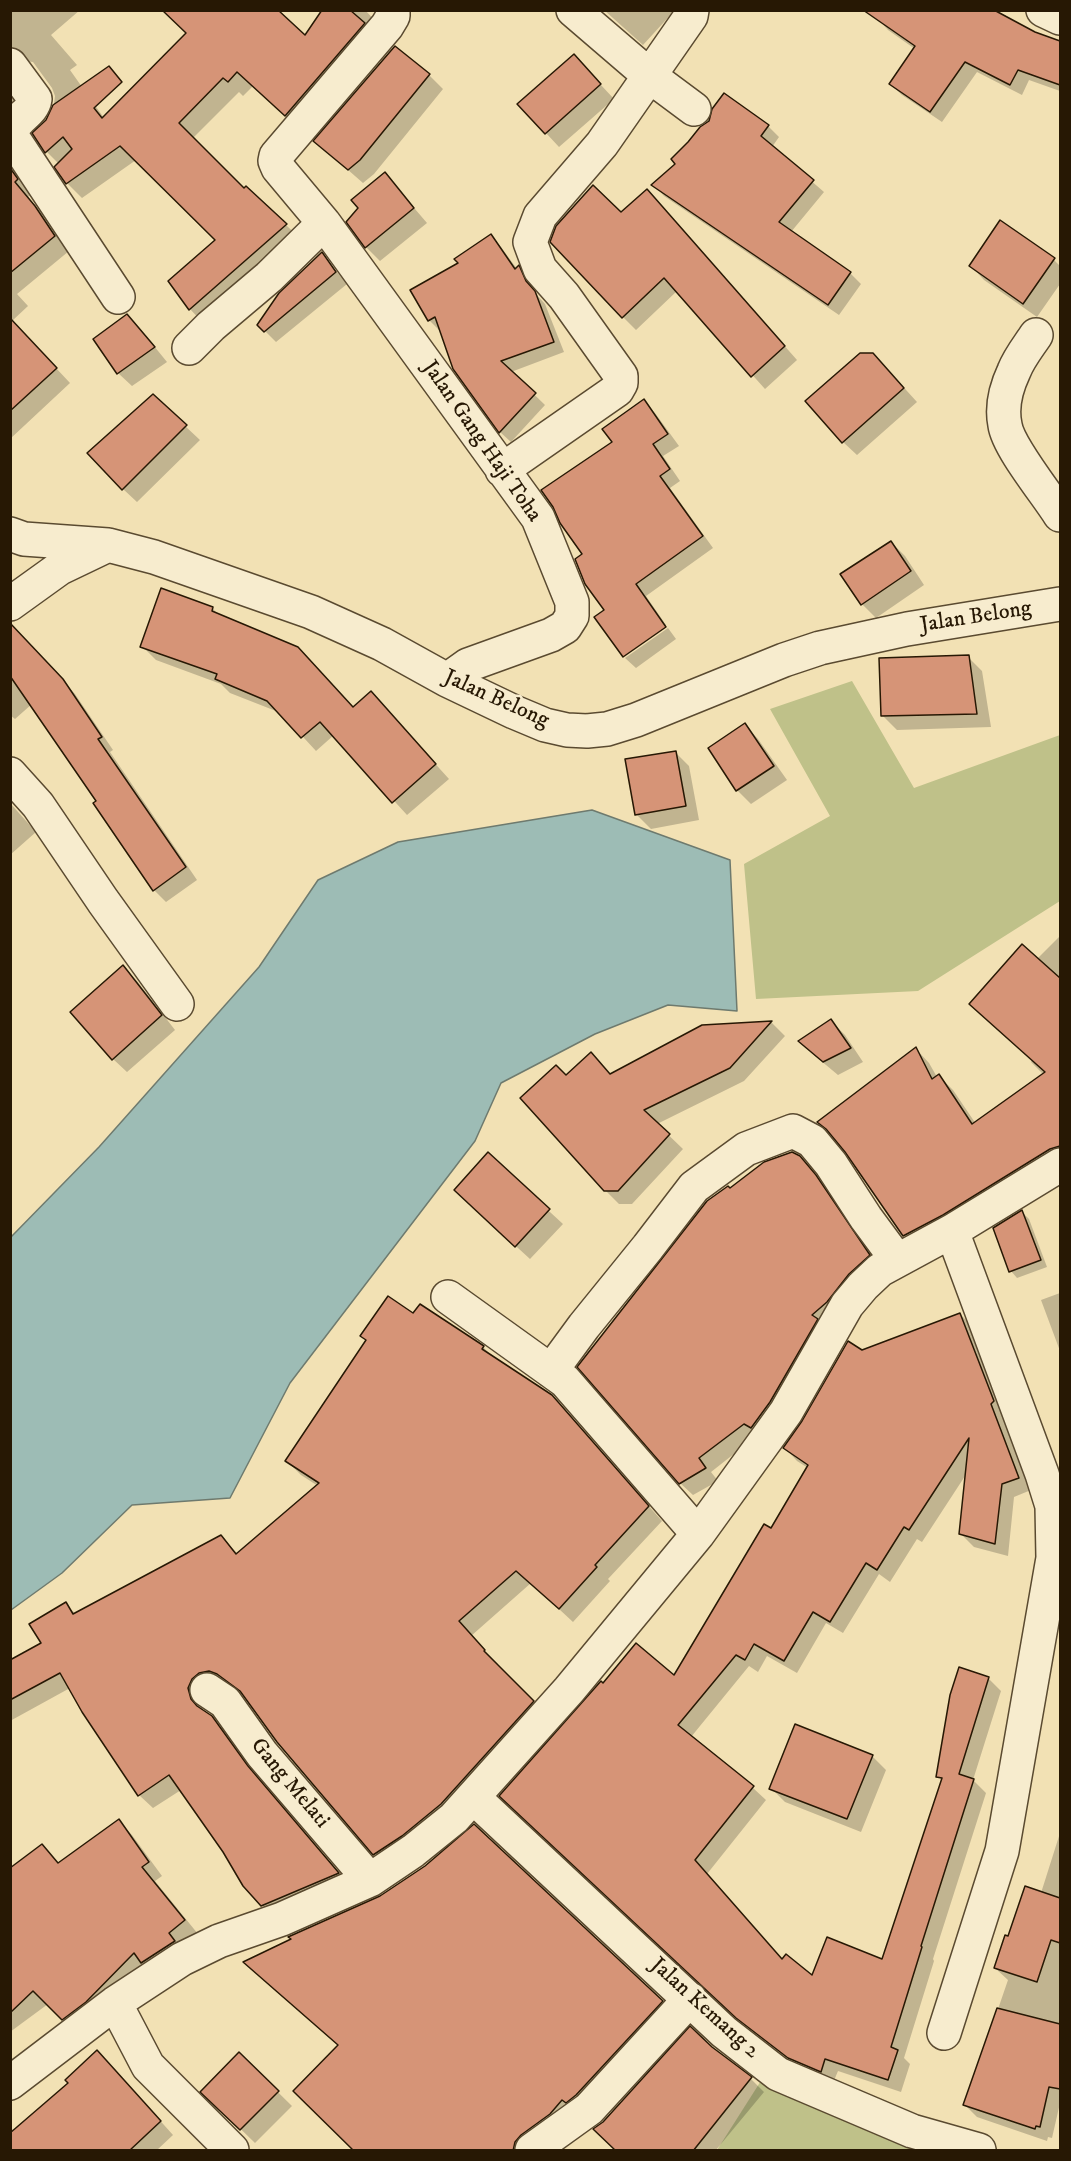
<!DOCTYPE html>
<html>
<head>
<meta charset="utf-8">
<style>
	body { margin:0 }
	#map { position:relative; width:1071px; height:2161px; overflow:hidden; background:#f2e1b4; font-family:"IM FELL DW Pica",serif }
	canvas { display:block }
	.frame { position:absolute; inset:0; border:12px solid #271804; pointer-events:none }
</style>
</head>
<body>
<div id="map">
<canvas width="1071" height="2161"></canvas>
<div class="frame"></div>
</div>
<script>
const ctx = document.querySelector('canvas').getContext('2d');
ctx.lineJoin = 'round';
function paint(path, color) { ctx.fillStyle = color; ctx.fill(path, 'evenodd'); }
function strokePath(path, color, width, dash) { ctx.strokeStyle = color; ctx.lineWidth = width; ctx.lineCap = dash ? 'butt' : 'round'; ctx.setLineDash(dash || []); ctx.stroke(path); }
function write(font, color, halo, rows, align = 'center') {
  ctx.font = font + ' "IM FELL DW Pica",serif'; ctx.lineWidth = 5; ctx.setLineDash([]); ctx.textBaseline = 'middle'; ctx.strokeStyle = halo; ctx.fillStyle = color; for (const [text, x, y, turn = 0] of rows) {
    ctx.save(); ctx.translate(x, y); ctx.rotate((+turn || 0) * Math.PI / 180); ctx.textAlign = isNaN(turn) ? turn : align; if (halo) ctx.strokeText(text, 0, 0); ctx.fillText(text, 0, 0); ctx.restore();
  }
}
paint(new Path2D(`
	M852,681l62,107 146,-53v166l-142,90 -162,8 -12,-135 86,-48 -60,-107z
	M764,2076l189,74h-236z`), '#bfc189');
const water = new Path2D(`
	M592,810l138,50 7,151 -69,-6 -73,29 -94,49 -26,58 -185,242 -60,115 -98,7 -70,68 -51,37v-373l88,-90 160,-180 59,-87 80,-38z`);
paint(water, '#9dbcb5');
strokePath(water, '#6e7a6e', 1.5);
paint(new Path2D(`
	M10,10h70l-29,25 26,30 -7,5 34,48 83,-85 -25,-23h115l28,27 19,-27h41l16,17 -80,103 -48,-44 -10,10 -4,-4 -47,47 52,51 2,-2 55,51 -97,85 -14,-15 -20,-27 47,-42 -81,-80 -54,38 -15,-15 -11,-16 3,-3 -12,-12 -13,-18 11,-11 8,-12 2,-15 -3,-8 -19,-26 -10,-1 -13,7z
	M604,10h71l-32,35z
	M882,10h114l39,23 25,10v48l-31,-11 -7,15 -45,-23 -35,50 -40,-27 -12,-11 25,-35 -27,-19 -11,-12z
	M395,48l34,27 14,14 -69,85 -11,9 -48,-42z
	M574,56l40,43 -55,48 -13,-14z
	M10,94l16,22 -16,23z
	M710,122l58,4 11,11 -7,10 52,45 -33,40 59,41 11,11 -22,31 -175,-119 -10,-11 24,-21z
	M10,161l21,34 -3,2 22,25 19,29 -52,43 11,12 -16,15 58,62 -60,56z
	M385,174l42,49 -47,38 -14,-14 -18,-25z
	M659,204l138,156 -32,29 -88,-98 -41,39 -13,-13 -2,-103z
	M490,236l11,11 16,22 2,-2 10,11 7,16 9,10 19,48 -53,20 34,33 -34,37 -11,-10 -46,-64 -14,-37 -11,-11 31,-56z
	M322,254l25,30 -71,58 -17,-17z
	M1054,260l6,6v18l-23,33 -53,-37 -13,-14z
	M141,330l26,32 -35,24 -14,-13z
	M887,369l30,33 -60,53 -14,-13z
	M153,396l47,44 -63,62 -14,-13z
	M644,401l11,12 24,33 -16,10 17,25 -10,7 43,60 -67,48 20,29 -42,30 -40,-101 30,-112z
	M891,542l14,14 19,29 -48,33 -14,-14z
	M212,608l8,8 137,97 27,-6 65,72 -42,36 -73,-80 -18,16 -35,-38 -51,-20 -9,-9 -65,-24 -14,-14z
	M668,628l8,11 -40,29 -11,-10z
	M38,653l37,41 38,56 -3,2 87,128 -31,22 -12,-12 -122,-186 -17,15 -5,-4v-61z
	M968,657l14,14 9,56 -94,3 -14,-14z
	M745,725l13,14 29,41 -36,24 -14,-14z
	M675,752l14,14 10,54 -48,9 -14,-14 -10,-55z
	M10,803l26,29 -26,23z
	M1060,936v229l-142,84 -14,-14 -57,-84 -28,-29 97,-73 13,14 8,14 2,-1 14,14 23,34 68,-49 -13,-13 1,-2 5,-101z
	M123,968l14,13 38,49 -48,42 -14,-13z
	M831,1021l14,14 18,27 -25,13 -24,-20z
	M772,1023l13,13 -41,45 -87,43 26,25 -51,55h-13l-14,-14 -39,-113 45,-2 92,-49z
	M488,1155l75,69 -33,35 -60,-55z
	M799,1157l29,33 53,78 -123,167 -47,37 7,9 -25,14 -13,-12 50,-293z
	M1022,1212l7,7 18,48 -30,11 -6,-7z
	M1060,1293v58l-19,-51z
	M960,1314l13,13 33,87 -3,4 28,72 -17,7 -6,59 -34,-9 -13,-13 6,-61 -45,69 -5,-3 -27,43 -11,-8 -36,59 -17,-10 -29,50 -30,-17 -9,16 -9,-6 -58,71 62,51 13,12 -59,74 76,86 29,18 71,-17 60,-180 -5,-5 50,-98 13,13 -28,89 13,13 -53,166 1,2 -30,97 6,6 -9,28 -63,-21 -5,12 -31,-13 -51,-40 -237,-222 90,-123 70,-8 97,-147 37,-62 -11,-7 -12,-13 76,-96z
	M413,1315l70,32 13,13 55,36 111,125 -54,58 2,2 -37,41 -42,-39 -60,53 27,28 -1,2 50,50 -159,152 -110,-126 -31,-44 -14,-10 -31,15 1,9 22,19 36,51 91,105 -76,32 -14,-14 -81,-115 -28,18 -14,-13 -69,-107 -60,33v-59l33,-19 22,-39 11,10 145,-77 17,17 80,-68 -17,-11 -14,-14 80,-120 -5,-5z
	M872,1756l14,14 -25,62 -76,-30 -14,-14z
	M119,1821l13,14 30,41 -7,5 43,53 -121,99 -29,-29 -38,28v-120z
	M1060,1833v270l-8,35 -4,-1 -1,4 -70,-24 -12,-12 43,-125 -13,-12 14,-30 32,-45z
	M259,1975l403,27 13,13 -143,135h-177l-16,-104z
	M711,2048l40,31 13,13 -48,58h-98z
	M239,2054l53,52 -37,37 -39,-38z
	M111,2066l62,69 -16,15h-147v-23l6,6z`), '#0003');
const building = new Path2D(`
	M162,10h116l27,25 17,-25h28l15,13 -80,93 -48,-44 -9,10 -5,-4 -44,45 65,65 2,-2 41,38 -98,86 -21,-29 47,-41 -95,-94 -54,38 -12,-17 18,-18 -9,-12 -18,16 -13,-20 14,-13 7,-15 56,-39 13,16 -28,26 8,10 84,-85z
	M863,10h131l41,22 25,9v44l-42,-15 -8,15 -45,-23 -35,50 -41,-28 26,-38z
	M395,46l35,28 -70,86 -12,10 -35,-29z
	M574,54l27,30 -56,50 -28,-30z
	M724,93l45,32 -8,11 53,44 -35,42 72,50 -23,33 -177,-120 24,-21 -4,-5 17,-17 12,-15 9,-6 3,-12z
	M10,168l8,11 -3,3 20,24 20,30 -45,37z
	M385,172l29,36 -49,40 -19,-26 12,-14 -7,-8z
	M593,185l28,27 26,-23 138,157 -34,31 -87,-99 -42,40 -72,-76 6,-16z
	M1000,220l55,38 -32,46 -54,-38z
	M491,234l24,35 4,-4 7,16 9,10 19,51 -53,19 35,32 -37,40 -46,-64 -18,-52 -7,4 -18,-31 48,-27 -4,-4z
	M322,252l14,20 -72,60 -7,-7 22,-32z
	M127,314l28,33 -38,27 -24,-35z
	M10,318l47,50 -47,43z
	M860,353h13l31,35 -62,55 -37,-42z
	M153,394l34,31 -65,65 -35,-37z
	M644,399l24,35 -15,10 17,25 -10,7 43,60 -67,48 30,43 -43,30 -29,-40 10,-7 -19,-26 -10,-25 7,-5 -22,-31 -7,-16 -12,-17 71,-48 -10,-13z
	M891,541l20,30 -50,34 -21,-31z
	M161,588l52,19 -1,4 86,36 55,60 18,-16 65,73 -44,39 -72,-81 -19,16 -34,-37 -52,-22 2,-5 -77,-27z
	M10,623l53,56 39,58 -4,2 88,128 -33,24 -60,-88 3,-2 -86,-125z
	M969,655l8,59 -96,2 -2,-58z
	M745,723l29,43 -38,25 -28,-43z
	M676,751l10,55 -51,9 -10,-56z
	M1022,944l38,34v168l-10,3 -107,66 -40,21 -58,-84 -19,-23 -9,-7 99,-75 16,32 7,-5 33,50 73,-52 -76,-68z
	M123,965l39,50 -50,45 -42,-48z
	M831,1019l20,29 -28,14 -25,-21z
	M772,1021l-42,47 -86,42 26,24 -52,57h-14l-84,-93 36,-33 10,10 25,-23 19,22 92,-49z
	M488,1152l62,57 -35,38 -61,-57z
	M792,1152l8,4 16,19 54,80 -21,19 -22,28 -15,13 6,4 -48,83 -19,26 -7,-4 -45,34 7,10 -27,16 -102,-117 130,-166 21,-15 2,2 34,-26z
	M1022,1210l19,50 -32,12 -16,-44z
	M388,1296l25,17 7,-9 64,42 -2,3 70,46 97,111 -54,59 2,2 -38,42 -43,-38 -57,50 26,29 -1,1 50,50 -93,103 -39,32 -29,19 -96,-113 -37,-51 -23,-17 -8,-3 -10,2 -7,6 -4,9 3,11 6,7 15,10 36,50 91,107 -78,33 -18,-20 -20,-34 -54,-77 -31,21 -56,-84 -22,-39 -50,27v-40l31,-17 -12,-19 37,-22 7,12 148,-79 15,19 83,-71 -34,-22 81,-121 -6,-4z
	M960,1313l34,88 -3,3 28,74 -17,6 -7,60 -36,-10 10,-96 -60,92 -5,-3 -27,43 -11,-7 -36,59 -17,-10 -29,49 -30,-17 -9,16 -9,-5 -58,70 76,61 -59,74 87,99 4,-5 26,21 15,-38 55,22 60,-181 -6,-1 14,-82 9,-28 30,10 -30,97 15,5 -53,167 1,1 -31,100 7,3 -10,30 -63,-21 -4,13 -33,-14 -52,-40 -237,-222 102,-115 2,2 33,-40 38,32 90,-151 7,4 37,-63 -25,-17 19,-27 46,-80 14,9z
	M795,1724l78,31 -26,64 -78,-30z
	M119,1819l30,43 -7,5 43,53 -16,13 6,8 -34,22 -7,-10 -48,49 -24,18 -29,-29 -23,22v-145l32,-24 16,19z
	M474,1824l189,177 -87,94 -10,8 -4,-3 -12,14 -29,21 -6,7 -2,9h-159l-61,-60 45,-46 -95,-83 48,-23 -3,-2 92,-41 45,-30z
	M1025,1886l35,12v45l-9,-3 -14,42 -43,-14 11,-33 3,1z
	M997,2008l63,16v65l-11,-2 -9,40 -4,-1 -1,3 -72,-24z
	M690,2026l22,21 40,30 -59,74h-77l-23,-22 10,-7z
	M97,2050l64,71 -32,30h-119v-18l58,-50 -3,-3z
	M239,2052l40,39 -39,39 -40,-38z`);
paint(building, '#d69477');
strokePath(building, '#271804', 1.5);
const street = new Path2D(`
	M573,10l78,67 43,32
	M1043,10l17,8
	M10,65l25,34c-2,16 -26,20 -22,39l105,159
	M324,223l214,295 34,84v14l-7,11 -14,8 -83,30 -21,15
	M1036,335c-8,12 -17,23 -22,36 -8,17 -13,35 -9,54 3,22 42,69 55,90
	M189,348l22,-22 58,-49 55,-54 -46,-55 -3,-7 1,-5 111,-130 6,-10v-6
	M502,470l115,-80 4,-7v-7l-57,-80 -24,-27 -10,-27 10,-26 62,-72 89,-128 1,-6
	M10,534l14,5 84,6 46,12 157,55 71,32 65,36 67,32 31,13 22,5 20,1 20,-2 29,-9 148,-60 36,-12 87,-19 153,-25
	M10,604l50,-36 48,-23
	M10,774l28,31 65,96 74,103
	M448,1297l117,84 133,153
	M551,1371l33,-45 64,-79 46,-60 52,-38 47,-18 19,10 19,23 35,54 31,42
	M207,1690l18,12 37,52 108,126
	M473,1797l251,235 54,42 134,57 67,19
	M115,2003l33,63 84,84
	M944,2033l58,-182 51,-293 -1,-52 -10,-32 -90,-243
	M10,2083l105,-80 67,-44 37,-18 63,-22 88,-39 43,-29 41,-33 115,-128 129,-156 88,-122 61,-107 16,-19 17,-16 72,-39 108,-66
	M532,2150l57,-41 101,-110`);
strokePath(street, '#5a4a30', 36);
strokePath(street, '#f7ecce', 33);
write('22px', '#271804', '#f7ecce', [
	["Jalan Gang Haji Toha",481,442,55],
	["Jalan Belong",976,618,-9],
	["Jalan Belong",496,700,24],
	["Gang Melati",289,1784,50],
	["Jalan Kemang 2",704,2009,42]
]);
</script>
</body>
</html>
